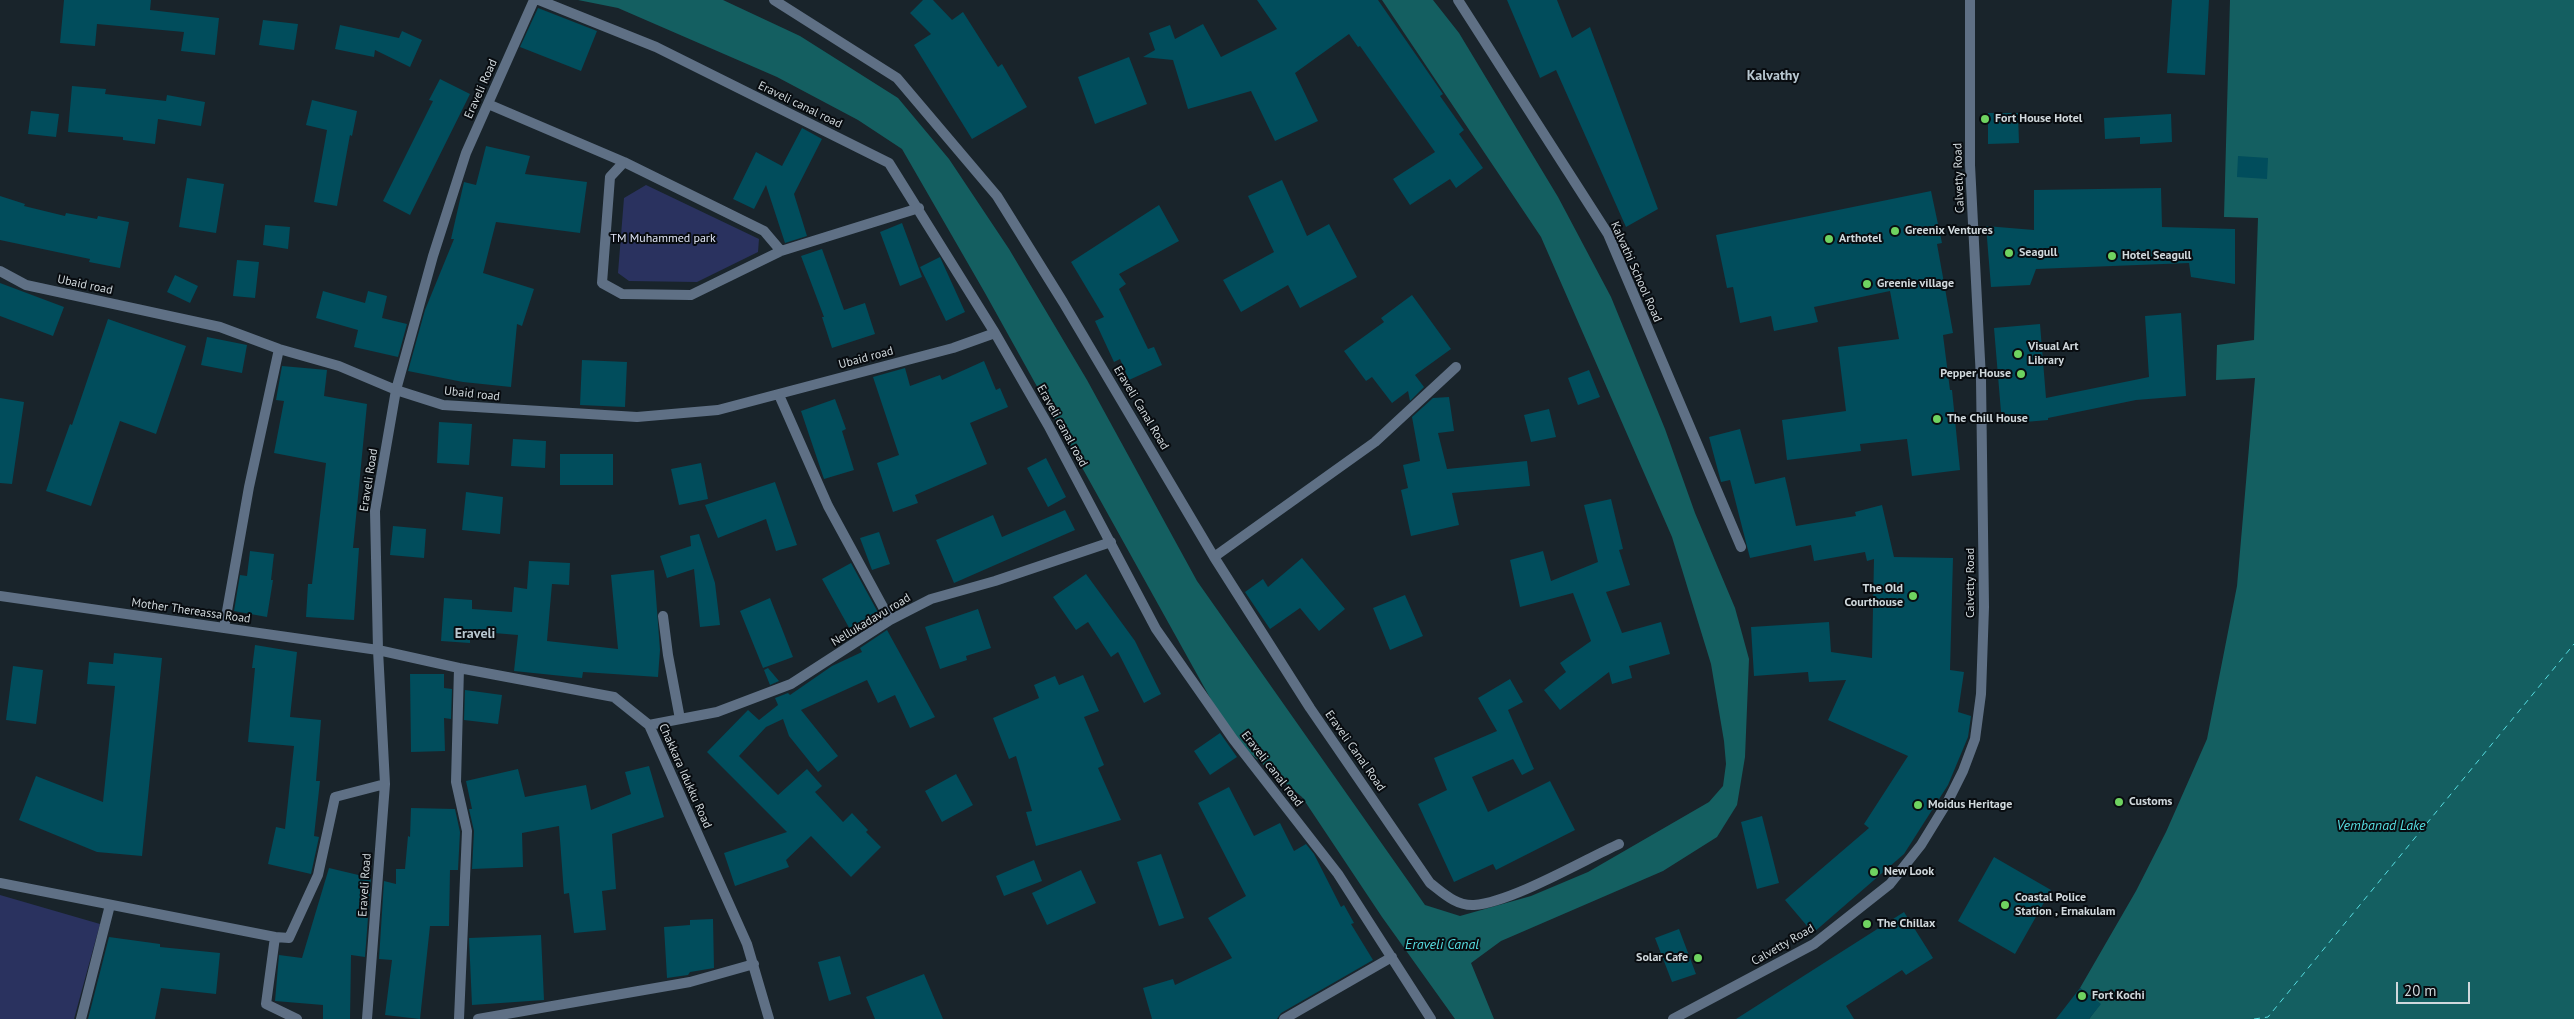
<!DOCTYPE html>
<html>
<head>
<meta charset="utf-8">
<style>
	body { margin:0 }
	#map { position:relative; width:2574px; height:1019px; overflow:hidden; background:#19242b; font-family:"PT Sans",sans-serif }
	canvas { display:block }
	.scale { position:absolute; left:2396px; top:982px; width:74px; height:22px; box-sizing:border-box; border:2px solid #d0d8dc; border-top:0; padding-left:6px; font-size:15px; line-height:18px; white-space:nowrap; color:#d0d8dc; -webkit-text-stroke:4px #080c10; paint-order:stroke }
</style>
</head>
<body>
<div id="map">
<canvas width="2574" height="1019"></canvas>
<div class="scale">20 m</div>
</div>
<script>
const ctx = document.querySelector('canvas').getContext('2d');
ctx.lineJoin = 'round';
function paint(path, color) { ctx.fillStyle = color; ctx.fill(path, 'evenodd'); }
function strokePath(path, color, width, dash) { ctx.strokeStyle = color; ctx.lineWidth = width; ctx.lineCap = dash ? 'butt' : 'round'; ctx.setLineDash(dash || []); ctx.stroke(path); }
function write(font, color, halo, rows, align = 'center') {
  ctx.font = font + ' "PT Sans",sans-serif'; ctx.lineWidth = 4; ctx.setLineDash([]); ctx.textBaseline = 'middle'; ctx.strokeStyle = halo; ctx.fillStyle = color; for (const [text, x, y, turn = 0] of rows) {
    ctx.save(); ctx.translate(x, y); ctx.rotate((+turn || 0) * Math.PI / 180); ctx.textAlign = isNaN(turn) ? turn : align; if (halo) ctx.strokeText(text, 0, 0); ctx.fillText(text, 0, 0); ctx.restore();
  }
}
paint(new Path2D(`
	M646,185l113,54 -1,13 -61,30 -68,-1 -11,-8 6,-75z
	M0,895l100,29 -26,95h-74z`), '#2a325f');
paint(new Path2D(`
	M578,0h145l77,36 98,62 51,61 60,90 78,131 110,201 228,324 35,11 71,-20 57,-24 121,-70 14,-16 3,-22 -2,-23 -13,-77 -39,-127 -131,-300 -159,-237h51l26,33 99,164 53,100 54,132 30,84 40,95 14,51 -4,98 -8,48 -20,32 -54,34 -162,70 -30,22 23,56h-39l-73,-102 -80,-120 -69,-58 -248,-446 -83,-144 -44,-29 -81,-43 -159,-69z
	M2230,0h344v1019h-485l11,-15 -20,-16 56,-97 30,-59 41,-93 30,-153 18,-208 -39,2 1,-35 37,-5 4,-122 -34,-1z`), '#145f61');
strokePath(new Path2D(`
	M2254,1019l14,-2 306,-373`), '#56dde1', 1, [6, 5]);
paint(new Path2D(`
	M64,0h87l-1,10 69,8 -4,37 -34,-4 3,-19 -87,-8 -2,22 -35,-3z
	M923,0h10l19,20 11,-8 35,55 4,-3 25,43 -55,32 -58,-94 17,-11 -21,-21z
	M1257,0h121l65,94 -3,2 24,34 -5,4 24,34 -27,20 -6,-9 -40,26 -17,-26 42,-27 -75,-106 -2,1 -9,-13 -54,39 23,48 -43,20 -24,-50 -63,18 -15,-49 -30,-3 12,-7 -6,-17 21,-8 5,14 28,-15 18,33 56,-28z
	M1507,0h50l15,38 18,-11 68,182 -32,18 -70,-157 -16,8z
	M2172,0h37l-4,75 -38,-2z
	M538,8l59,23 -16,40 -61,-24z
	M263,20l35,4 -4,26 -35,-5z
	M340,25l59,13 3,-7 20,9 -12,27 -35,-17 -1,7 -39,-8z
	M1129,57l18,47 -52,20 -17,-47z
	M440,79l30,15 -60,121 -27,-14 50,-100 -4,-1z
	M72,86l34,3 -1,5 61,7 1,-6 38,7 -4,24 -43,-7 -3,25 -32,-4v-3l-55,-5z
	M312,100l45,11 -5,25 -2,-1 -13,71 -23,-4 13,-72 -21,-5z
	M31,111l28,3 -3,23 -28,-3z
	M1988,113h30l1,30 -31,1z
	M2171,114l1,28 -32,2v-7l-35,2 -1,-21z
	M802,128l20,11 -28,55 13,42 -22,7 -19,-58 -12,24 -21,-10 23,-47 26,14z
	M486,146l44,10 -5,18 62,8 -7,51 -84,-11 -13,51 51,16 -12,37 -5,-2 -6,63 -48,-5 -55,-11 17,-61 29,-71h-3l13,-57 12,3z
	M2238,156l30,2 -1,21 -30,-2z
	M187,178l37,6 -8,49 -37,-6z
	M1282,180l25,56 22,-12 28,53 -57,31 -12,-23 -47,27 -18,-32 51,-28 -26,-56z
	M2161,188l1,39 73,2v55l-44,-7 -2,-14 -153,6 -6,16 -39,2 -5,-61 48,4v-40z
	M1931,191l11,52 -5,1 16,89 -10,2 7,55h2l8,80 -48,6 -5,-37 -47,5 1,7 -74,9 -5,-40 64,-9 -8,-64 61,-8 -9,-48 -76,16 4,15 -44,9 -3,-15 -31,7 -7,-36 -6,1 -11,-53z
	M0,196l25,8 -1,2 41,10 1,-3 31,6 1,-3 31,6 -9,46 -31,-6 1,-3 -90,-19z
	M1159,205l20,36 -60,33 7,10 -7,5 29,60 6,-2 8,18 -33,15 -9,-21 -6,3 -19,-41 9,-4 -33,-55z
	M902,223l20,54 -22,9 -20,-54z
	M265,225l25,2 -2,22 -25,-4z
	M822,249l22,61 21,-7 10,31 -43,14 -10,-31h2l-23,-61z
	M940,257l25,55 -19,9 -26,-54z
	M237,260l22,2 -4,36 -22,-2z
	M175,275l23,11 -8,17 -23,-11z
	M0,283l64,24 -11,29 -53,-20z
	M323,291l42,12 3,-12 19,5 -5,22 25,6 -9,33 -44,-10 4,-17 -42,-12z
	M1412,295l39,54 -36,26 9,12 -14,14 -2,-10 -16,12 -20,-26 -6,4 -22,-30 40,-29 -3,-4z
	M2181,313l5,83 -50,4 -88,18v2l-46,4 -8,-96 46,-4 6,74 103,-21 -4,-61z
	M108,319l78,27 -30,88 -36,-13 -29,85 -45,-15 24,-67 2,1z
	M207,337l40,8 -5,28 -41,-8z
	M582,360l45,2 -2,45 -45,-2z
	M984,361l12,29 4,-2 8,19 -38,16 17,41 -72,31 3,8 -25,9 -16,-49 22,-8 -26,-78 32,-9 5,18 30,-11 2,5z
	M282,366l45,4 -3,26 43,8 -14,144h6l-5,72 -48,-3 2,-33h4l14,-121 -52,-10 10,-52 -8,-1z
	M1589,370l11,27 -22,8 -10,-27z
	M1449,397l5,34 -16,2 9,36 80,-8 3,25 -78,7 7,32 -48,11 -10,-46 7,-2 -5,-23 17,-4 -8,-44 21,-19z
	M0,398l24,4 -12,82 -12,-1z
	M835,399l11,30 -4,2 12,39 -30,9 -23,-68z
	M1549,409l7,28 -25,5 -7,-27z
	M439,422l33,2 -3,41 -32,-2z
	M1740,429l15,55 30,-7 11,49 60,-10 -1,-4 27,-7 12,52 59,1 -3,112 14,2 -6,40 13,4 -3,21 -20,48 -44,69 -91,79 -28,-33 84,-72 -5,-4 44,-68 -80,-36 18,-40 -37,2 -1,-10 -54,4 -3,-49 78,-5 2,30 41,6 2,-99 -7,2 -2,-9 -51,9 -3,-16 -61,13 -20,-78 -9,2 -12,-45z
	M513,439l33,2 -1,27 -34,-2z
	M560,454h53v31h-53z
	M1046,458l20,39 -18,10 -21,-39z
	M701,463l7,36 -29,6 -8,-36z
	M775,482l22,63 -21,6 -10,-32 -48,19 -13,-33z
	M466,492l37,5 -3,37 -38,-4z
	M1611,499l12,50 -4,1 11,35 -24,7 16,41 39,-11 9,32 -41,12 3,12 -20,6 -3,-12 -49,38 -16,-20 22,-18 -6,-9 31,-22 -18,-48 -53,14 -10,-47 33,-9 8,30 47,-19 -14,-57z
	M1065,510l10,20 -121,53 -18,-43 57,-25 9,22z
	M393,526l33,3 -2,29 -34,-3z
	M879,532l11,32 -18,6 -12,-32z
	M699,534l16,49 5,42 -20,2 -6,-58 -27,9 -7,-22 31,-10 -1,-10z
	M250,551l24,3 -3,26h2l-6,37 -33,-6 6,-36 7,1z
	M1302,558l43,51 -26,22 -19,-23 -30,21 -25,-37 18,-13 5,8z
	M529,561l41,2 -1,22 -17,-1 -5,57 71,8 -7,-74 43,-5 6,80 -2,27 -75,-5 -1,6 -68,-7 4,-36 -48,-4v12l-29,-2 3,-43 28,2v9l40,3 2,-25 13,2z
	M851,563l30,55 -29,15 -30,-54z
	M1086,574l49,67 26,53 -17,9 -26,-51 -7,5 -23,-35 -12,8 -23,-33z
	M1405,595l18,41 -33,14 -17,-42z
	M770,598l23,59 -30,11 -23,-57z
	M978,609l13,39 -25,8 1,4 -27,9 -15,-42z
	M887,630l48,87 -25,11 -15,-33 -17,8 -11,-23 -66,30 37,46 -20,16 -29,-36 -6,-17 -17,8 -27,29 39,39 29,-26 15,17 -7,6 28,30 9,-9 16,17 -2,2 15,15 -30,30 -40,-41 -25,24 3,7 -54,19 -11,-33 63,-21 -80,-80 41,-42 11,10 19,-15 -3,-7 13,-5 2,2 42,-29 30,-14 -2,-4z
	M255,645l42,7 -7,65 31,3 -5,61h4l-6,55 5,1 -8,37 -43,-10 8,-37 9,2 9,-83 -46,-4 7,-74h-3z
	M114,653l48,5 -20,198 -45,-4 -78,-32 17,-44 67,26 12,-116 -28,-2 2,-22 24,2z
	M13,666l30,4 -7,54 -30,-4z
	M768,668l11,13 -9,4 -6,-15z
	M410,674h34v14l8,1 -1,30 -7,-1 1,33 -34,1z
	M1083,675l16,36 -15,6 20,48 -6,3 23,52 -85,26 -10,-34 6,-1 -16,-55 -7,3 -16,-41 46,-20 -5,-13 21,-9 4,9z
	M1510,679l13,23 -15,8 26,59 -12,6 -9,-16 -41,18 16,35 62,-31 25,49 -79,40 -3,-6 -39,18 -36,-78 29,-14 -13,-32 63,-27 -19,-33z
	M465,690l37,5 -4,29 -34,-4z
	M1220,733l17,24 -27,18 -16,-24z
	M649,766l15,51 -52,17 4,55 -14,2 4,39 -32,3 -5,-40 -5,1 -5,-68 -37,7 1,34 -51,2 2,-38 -5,-22h3l-6,-28 52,-12 7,28 61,-12 5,25 40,-16 -6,-22z
	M956,774l17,31 -31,17 -17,-31z
	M1229,787l25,49 26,-13 14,28 12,-7 8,10 27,53 3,-2 10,18 -3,1 22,36 -92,53 -4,6h-125l-9,-31 30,-9 2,6 57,-27 -24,-40 38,-22 -48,-93z
	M411,808l44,1 5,23 -2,38h-8l-1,56h-19l-10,93 -35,-4 7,-55 -13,-1 5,-78 12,3v-15h9l3,-33 2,1z
	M1762,816l17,67 -22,6 -16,-67z
	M1161,854l23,64 -25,8 -22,-64z
	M1994,857l57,33 -36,64 -57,-33z
	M1034,860l8,21 -38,15 -8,-20z
	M329,868l42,10 -6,79 -14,-2 -1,64h-27v-14l-48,-4 4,-46 23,3z
	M1081,870l15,33 -49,22 -15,-32z
	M1904,912l29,46 -27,17 -4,-5 -56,36 8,13h-118z
	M713,919l1,49 -24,4 -2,3 -21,3 -3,-51 26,-2v-5z
	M1679,929l17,45 -24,8 -17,-44z
	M541,935l3,65 -72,5 -3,-67z
	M109,937l51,7v3l60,6 -4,41 -55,-6 -6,31h-67z
	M840,956l11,38 -22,7 -11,-39z
	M924,974l19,45h-68l-9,-22z
	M2080,988l21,16 -12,15h-33z`), '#014d5c');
strokePath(new Path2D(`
	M539,0l117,47 233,116 106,170 53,92 108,204 77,110 105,135 93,145
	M774,0l123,78 100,118 66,106 151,255 96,151 120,175c13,10 26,23 44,22 38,-3 108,-44 145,-61
	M1458,0l150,234 133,313
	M488,104l136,58
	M781,251l-17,-20 -140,-69 -14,15 -8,106 20,11 69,1 90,-44 138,-43
	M0,271l26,14 194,42 59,22 60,17 57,24 47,15 194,12 81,-7 235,-62 42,-15
	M779,395l49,111 62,114
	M1214,557l161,-115 81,-75
	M0,596l378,54 81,18 155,29 35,28 98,219 22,75
	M663,616l5,39 12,64
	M224,628l25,-141 30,-138
	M459,668l-3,114 11,49 -8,188
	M649,725l68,-13 74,-28 99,-64 41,-21 64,-18 116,-39
	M0,883l275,54 -9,67 31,15
	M275,937l14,1 29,-63 17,-78 50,-13
	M81,1019l29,-114
	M367,1019l18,-235 -7,-134 -3,-139 21,-121 37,-134 33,-103 68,-153
	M478,1019l212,-37 64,-18
	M1284,1019l108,-62`), '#5f7085', 10);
strokePath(new Path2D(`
	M1673,1019l141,-75 76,-60 31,-39 27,-44 15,-30 12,-32 6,-45 3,-87 -3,-228 -11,-214v-165`), '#5f7085', 10);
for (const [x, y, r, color] of [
	[1985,119,5,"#6fd360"],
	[1895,231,5,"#6fd360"],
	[1829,239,5,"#6fd360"],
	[2009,253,5,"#6fd360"],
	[2112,256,5,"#6fd360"],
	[1867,284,5,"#6fd360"],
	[2018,354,5,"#6fd360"],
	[2021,374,5,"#6fd360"],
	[1937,419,5,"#6fd360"],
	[1913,596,5,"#6fd360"],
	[2119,802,5,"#6fd360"],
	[1918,805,5,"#6fd360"],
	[1874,872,5,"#6fd360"],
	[2005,905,5,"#6fd360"],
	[1867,924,5,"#6fd360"],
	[1698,958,5,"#6fd360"],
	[2082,996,5,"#6fd360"]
]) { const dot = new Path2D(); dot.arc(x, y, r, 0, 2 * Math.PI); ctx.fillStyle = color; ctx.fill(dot); strokePath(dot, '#080c10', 2); }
write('12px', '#d0d8dc', '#080c10', [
	["Eraveli Road",481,89,-66],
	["Eraveli canal road",800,105,26],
	["Calvetty Road",1959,178,-92],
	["Kalvathi School Road",1636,272,66],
	["Ubaid road",85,285,12],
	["Ubaid road",866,358,-15],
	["Ubaid road",472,394,6],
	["Eraveli Canal Road",1141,408,59],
	["Eraveli canal road",1062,426,61],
	["Eraveli Road",369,480,-81],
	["Calvetty Road",1971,583,-90],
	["Mother Thereassa Road",191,611,8],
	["Nellukadavu road",871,620,-31],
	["Eraveli Canal Road",1355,751,55],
	["Eraveli canal road",1272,769,52],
	["Chakkara Idukku Road",685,776,66],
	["Eraveli Road",365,885,-86],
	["Calvetty Road",1783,945,-30]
]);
write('bold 12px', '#d0d8dc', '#080c10', [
	["Fort House Hotel",1995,119],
	["Greenix Ventures",1905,231],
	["Arthotel",1839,239],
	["Seagull",2019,253],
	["Hotel Seagull",2122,256],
	["Greenie village",1877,284],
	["Visual Art",2028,347],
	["Library",2028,361],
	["Pepper House",2011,374,"right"],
	["The Chill House",1947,419],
	["The Old",1903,589,"right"],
	["Courthouse",1903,603,"right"],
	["Customs",2129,802],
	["Moidus Heritage",1928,805],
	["New Look",1884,872],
	["Coastal Police",2015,898],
	["Station , Ernakulam",2015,912],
	["The Chillax",1877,924],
	["Solar Cafe",1688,958,"right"],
	["Fort Kochi",2092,996]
], 'left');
write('12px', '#dfe4f5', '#080c10', [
	["TM Muhammed park",663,239]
]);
write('bold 14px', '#b9c8d1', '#080c10', [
	["Kalvathy",1773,76],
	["Eraveli",475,634]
]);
write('italic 14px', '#56dde1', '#080c10', [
	["Vembanad Lake",2381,826],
	["Eraveli Canal",1442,945]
]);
</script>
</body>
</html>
